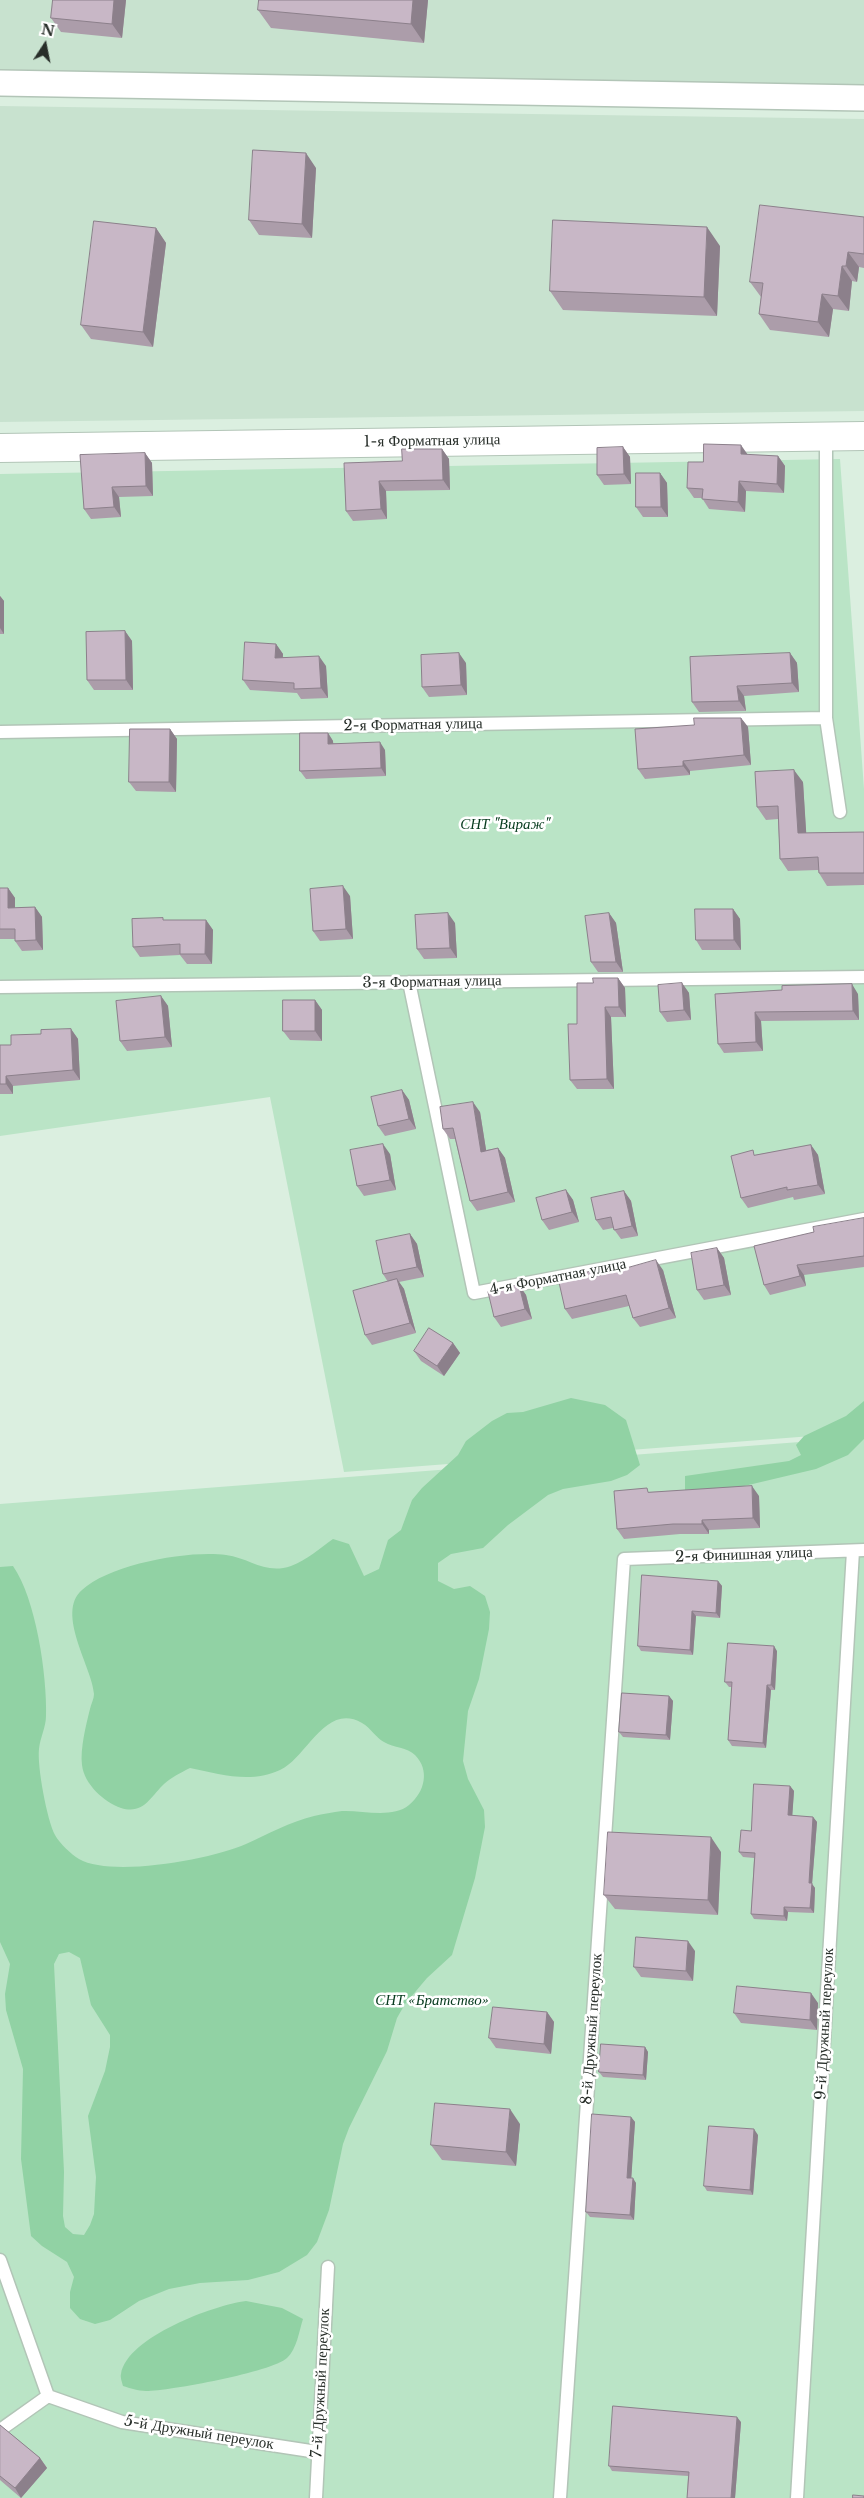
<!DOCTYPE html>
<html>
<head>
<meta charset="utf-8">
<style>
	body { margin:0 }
	#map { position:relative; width:864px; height:2498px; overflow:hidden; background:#dbefe0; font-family:"Libre Baskerville",serif }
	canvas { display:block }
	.north { position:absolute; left:20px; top:20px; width:50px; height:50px; -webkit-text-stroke:4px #fff; paint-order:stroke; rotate:11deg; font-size:14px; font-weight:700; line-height:20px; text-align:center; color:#272e29 }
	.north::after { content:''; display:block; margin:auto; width:18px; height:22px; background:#272e29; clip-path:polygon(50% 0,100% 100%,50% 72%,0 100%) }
</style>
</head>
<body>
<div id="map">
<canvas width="864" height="2498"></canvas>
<div class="north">N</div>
</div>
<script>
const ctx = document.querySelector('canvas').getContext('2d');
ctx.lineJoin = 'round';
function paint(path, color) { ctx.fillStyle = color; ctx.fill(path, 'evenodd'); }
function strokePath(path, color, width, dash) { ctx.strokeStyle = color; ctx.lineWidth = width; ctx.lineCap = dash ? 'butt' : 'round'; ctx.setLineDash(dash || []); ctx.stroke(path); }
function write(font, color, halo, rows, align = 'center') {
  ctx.font = font + ' "Libre Baskerville",serif'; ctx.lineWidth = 5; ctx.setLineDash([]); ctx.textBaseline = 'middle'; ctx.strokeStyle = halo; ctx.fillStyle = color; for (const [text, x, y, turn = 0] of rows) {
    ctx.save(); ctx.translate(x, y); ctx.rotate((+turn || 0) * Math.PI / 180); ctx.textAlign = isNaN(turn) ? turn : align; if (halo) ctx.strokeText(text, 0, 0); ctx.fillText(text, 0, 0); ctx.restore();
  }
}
paint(new Path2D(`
	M0,0h864v95l-864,-22z
	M0,106l864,13v292l-864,11z`), '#c8e2cf');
paint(new Path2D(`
	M840,459l24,330v643l-520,40 -74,-375 -270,39v-662z
	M864,1437v1061h-864v-994z`), '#bae4c6');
paint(new Path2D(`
	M571,1398l34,7 21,15 14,45 -13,10 -16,6 -48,8 -15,6 -40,30 -25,23 -32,6 -13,9v18l16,8 16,-3 15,10 5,16 -1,17 -10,50 -11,32 -5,50 5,18 16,31 1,17 -10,51 -23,77 -25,23 -22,26 -8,14 -10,33 -38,77 -6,16 -14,66 -12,32 -10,13 -28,17 -31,8 -48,3 -31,6 -30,12 -29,19 -15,4 -15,-5 -10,-11v-16l4,-15 -7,-15 -25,-16 -11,-10 -10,-77 2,-90 -17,-59 -1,-16 5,-30 -10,-22v-375l13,-1c23,33 34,109 33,150 0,11 -6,22 -7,33 -2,17 8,71 16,86 5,9 16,19 24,24 33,19 133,0 167,-15 22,-10 44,-22 68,-28 9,-2 19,-4 28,-5 20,-1 50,8 67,-6 16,-13 21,-35 6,-50 -8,-8 -21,-7 -31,-13 -8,-4 -13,-14 -22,-19 -37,-21 -55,35 -82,47 -30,14 -60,4 -90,-2 -10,5 -18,9 -26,16 -13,12 -20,31 -43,24 -17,-6 -37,-24 -39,-43 -2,-16 4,-40 8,-56 1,-5 4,-10 4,-15 -1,-25 -39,-81 -12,-104 28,-26 107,-40 144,-35 24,3 39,20 65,11 16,-6 29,-18 42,-27l16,5 15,32 15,-7 9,-29 13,-10 11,-30 10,-12 36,-33 8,-14 26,-20 15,-8 16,-1zM69,1952l11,6 11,47 19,30v12l-5,24 -17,45 8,61 -2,37 -4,11 -6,10 -11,-1 -8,-7 -2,-11 1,-44 -10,-208 5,-10z
	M864,1401v38l-16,16 -32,14 -131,31v-24l104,-15 12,-6 -5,-10 8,-9 42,-20z
	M246,2301l36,7 21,11c-4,12 -6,30 -16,39 -15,14 -118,33 -141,33 -8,0 -16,-3 -23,-5 -1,-4 -3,-9 -2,-12 6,-37 93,-69 125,-73z`), '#91d2a4');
const service = new Path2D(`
	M826,437v281l14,94
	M0,732l826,-14
	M409,982l65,311 390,-74
	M0,987l864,-10
	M0,2260l48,136 74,26 195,30
	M0,2430l48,-34
	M316,2498l12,-231
	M560,2498l64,-939 240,-9
	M797,2498l56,-947`);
const minor = new Path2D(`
	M0,83l864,15`);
const tertiary = new Path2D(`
	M0,448l864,-12`);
strokePath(service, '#b2c5b7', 15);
strokePath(minor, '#b2c5b7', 28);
strokePath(tertiary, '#b2c5b7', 30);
strokePath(service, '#fff', 12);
strokePath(minor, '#fff', 25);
strokePath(tertiary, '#fff', 28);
paint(new Path2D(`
	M53,0h73l-4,38 -61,-6 -10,-14z
	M428,0l-4,43 -153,-15 -13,-18z
	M316,168l-4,70 -53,-3 -10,-15z
	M864,217v51l-5,-1 -2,15 -5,-1 -3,30 -16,-2 -4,28 -59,-7 -11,-16 2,-17 -11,-15z
	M156,228l10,15 -13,104 -62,-8 -10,-14z
	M720,246l-3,70 -154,-6 -13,-19z
	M623,447l7,10 1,27 -27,1 -7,-10z
	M442,449l7,10 1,31 -64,1 1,28 -34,2 -7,-10 56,-50z
	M145,453l7,10 1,33 -34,1 2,20 -30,2 -7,-10z
	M748,455l30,1 7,10 -1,27 -38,-2 -1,21 -36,-3 -7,-11h-8l-7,-10 16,-26z
	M660,473l7,10 1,34h-25l-7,-10z
	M0,596l4,5v33h-4z
	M125,631l7,10 1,49h-39l-7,-10z
	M276,644l7,10v3l43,9 2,32 -27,1 -4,-6 -47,-3 -7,-10z
	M790,653l7,10 2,29 -55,4 2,15 -47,1 -7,-10z
	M466,663l1,32 -38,2 -7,-10z
	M741,718l7,9 3,38 -61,6v4l-45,4 -7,-10 56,-44z
	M170,729l7,10 -1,53 -40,-1 -7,-9z
	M328,733l5,8v2l52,7 1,26 -80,3 -6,-8z
	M803,782l3,51 58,-1v53l-37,1 -8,-13 -1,-3 -30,1 -8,-12 -2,-40 -12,1 -9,-13z
	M0,888h8l7,10v10l20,-1 7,10 1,33 -21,1 -7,-10v-2h-15z
	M350,896l3,43 -33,2 -7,-10z
	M733,909l7,10 1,31h-39l-6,-10z
	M609,913l7,10 7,49h-25l-7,-10z
	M165,920h41l7,10 -1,34h-25l-7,-9 -40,2 -7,-10z
	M455,923l2,35 -33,1 -7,-10z
	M618,978l7,10 1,29h-15l3,72h-37l-7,-9 7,-56 16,-41z
	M682,983l7,10 2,27 -24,2 -7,-10z
	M782,990l76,4 1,26 -98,1 2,30 -39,2 -6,-9 -3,-50z
	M161,996l7,10 4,41 -45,4 -7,-10z
	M315,1000l7,10v31l-32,-1 -7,-9z
	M71,1029l7,10 2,41 -67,6v8h-13v-49h11l30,-11z
	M402,1090l7,10 7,29 -31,7 -7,-10z
	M480,1112l6,38 12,-2 7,10 10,44 -38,9 -7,-10 -15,-62h-5l-7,-10z
	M811,1145l7,10 7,39 -31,6 -1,-3 -45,11 -7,-10 15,-43z
	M390,1154l6,36 -32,6 -7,-10z
	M566,1190l7,10 6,22 -30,8 -7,-10z
	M624,1191l7,10 7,35 -17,3 -8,-11 -10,2 -7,-10z
	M864,1218v49l-60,8 2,11 -36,9 -6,-10 50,-53z
	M410,1234l7,10 7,33 -25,5 5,7 12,44 -44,12 -7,-10 23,-53 -5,-8z
	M717,1248l7,10 7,37 -27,5 -7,-10z
	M663,1270l13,48 -36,9 -7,-9 -4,-12 -57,13 -7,-10 31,-33z
	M519,1285l7,10 6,24 -31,8 -7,-10z
	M453,1343l7,10 -16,23 -23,-15 -7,-10z
	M650,1492l109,4 1,32 -51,2v4h-29l-56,5 -7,-10z
	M718,1581l4,5 -2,32 -24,-2 -3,39 -52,-4 -3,-5z
	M777,1651l-2,39h-4l-5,58 -34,-2 -4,-6 4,-53h-3l-4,-5z
	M669,1696l4,5 -3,39 -47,-3 -4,-5z
	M790,1786l4,5 -2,25 21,1 4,5 -5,62 3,4 -1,25 -26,-1 -1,9 -33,-2 -3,-5 3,-56 -11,-1 -4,-5 12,-21z
	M721,1852l-3,63 -103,-6 -11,-14z
	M695,1951l-2,30 -52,-4 -7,-10z
	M818,2003l-1,27 -76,-7 -7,-10z
	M547,2012l7,10 -3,32 -55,-6 -7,-10z
	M645,2047l3,5 -2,28 -43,-3 -4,-5z
	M631,2117l4,5 -4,56 5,5 -2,37 -44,-3 -4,-5z
	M520,2124l-4,42 -74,-6 -11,-15z
	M758,2135l-5,60 -46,-4 -3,-5z
	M741,2422l-6,76h-48l1,-22 -76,-5 -3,-5z
	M0,2425l40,33 7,10 -26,30 -21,-18z`), '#ac9daa');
paint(new Path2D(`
	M114,0h12l-4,38 -10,-14z
	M413,0h15l-4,43 -13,-19z
	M306,153l10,15 -4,70 -10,-14z
	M707,227l13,19 -3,70 -13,-19z
	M156,228l10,15 -13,104 -10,-15z
	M848,252l11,15 -2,15 -11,-16z
	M842,266l10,15 -3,30 -11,-15z
	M822,294l11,15 -4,28 -11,-15z
	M741,445l7,10 -7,-1z
	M623,447l7,10 1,27 -7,-10z
	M442,449l7,10 1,31 -7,-10z
	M145,453l7,10 1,33 -7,-10z
	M778,456l7,10 -1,27 -7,-9z
	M660,473l7,10 1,34 -7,-10z
	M379,481l7,10 1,28 -6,-10z
	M739,481l7,10 -1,21 -7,-10z
	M112,487l7,10 2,20 -7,-10z
	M0,596l4,5v33l-4,-6z
	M125,631l7,10 1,49 -7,-10z
	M276,644l7,10 -1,13 -7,-9z
	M459,653l7,10 1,32 -6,-10z
	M790,653l7,10 2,29 -7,-9z
	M319,656l7,10 2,32 -7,-10z
	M737,686l7,10 2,15 -7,-10z
	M741,718l7,9 3,38 -7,-10z
	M170,729l7,10 -1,53 -7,-10z
	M328,733l5,8 1,11 -6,-8z
	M380,742l5,8 1,26 -5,-8z
	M683,761l7,10v4l-7,-9z
	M794,770l9,12 4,63 -9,-12z
	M343,886l7,10 3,43 -7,-10z
	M8,888l7,10v20l-7,-10z
	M35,907l7,10 1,33 -7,-10z
	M733,909l7,10 1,31 -7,-10z
	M448,913l7,10 2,35 -7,-10z
	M609,913l7,10 7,49 -7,-10z
	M206,920l7,10 -1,34 -7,-10z
	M618,978l7,10 1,29 -7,-10z
	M682,983l7,10 2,27 -7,-10z
	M852,984l6,10 1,26 -6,-9z
	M161,996l7,10 4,41 -7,-10z
	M315,1000l7,10v31l-7,-10z
	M605,1007l6,10 3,72 -7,-10z
	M755,1012l6,9 2,30 -7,-9z
	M71,1029l7,10 2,41 -7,-10z
	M6,1076l7,10v8l-7,-10z
	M402,1090l7,10 7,29 -7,-10z
	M473,1102l7,10 8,50 -7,-10z
	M383,1144l7,10 6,36 -6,-10z
	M811,1145l7,10 7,39 -7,-9z
	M498,1148l7,10 10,44 -7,-10z
	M566,1190l7,10 6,22 -7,-10z
	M624,1191l7,10 7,35 -6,-10z
	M410,1234l7,10 7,33 -7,-10z
	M717,1248l7,10 7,37 -7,-10z
	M656,1260l7,10 13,48 -7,-10z
	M797,1265l7,10 2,11 -6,-10z
	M397,1279l7,10 12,44 -6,-10z
	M519,1285l7,10 6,24 -7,-10z
	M453,1343l7,10 -16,23 -7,-10z
	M752,1486l7,10 1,32 -7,-10z
	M702,1520l7,10v4l-7,-10z
	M718,1581l4,5 -2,32 -4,-5z
	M692,1611l4,5 -3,39 -3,-5z
	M774,1646l3,5 -2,39 -4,-5z
	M767,1685l4,5 -5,58 -3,-5z
	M669,1696l4,5 -3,39 -4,-5z
	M790,1786l4,5 -2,29 -4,-5z
	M813,1817l4,5 -5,62 3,4 -1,25 -4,-5 -1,-25z
	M711,1837l10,15 -3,63 -10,-15z
	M784,1907l4,5 -1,9 -3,-5z
	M688,1941l7,10 -2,30 -7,-10z
	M811,1993l7,10 -1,27 -7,-10z
	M547,2012l7,10 -3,32 -7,-10z
	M645,2047l3,5 -2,28 -3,-5z
	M510,2109l10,15 -4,42 -10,-14z
	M631,2117l4,5 -4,61 -4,-5z
	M754,2129l4,6 -5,60 -3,-5z
	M633,2178l3,5 -2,37 -4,-5z
	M737,2417l4,5 -6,76h-4z
	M40,2458l7,10 -26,30 -6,-10z`), '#8c808b');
const building = new Path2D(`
	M53,0h61l-2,24 -61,-6z
	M259,0h154l-2,24 -153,-14z
	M253,150l53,3 -4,71 -53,-4z
	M760,205l104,12v37l-16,-2 -2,14h-4l-4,30 -16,-2 -4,28 -59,-8 4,-31 -13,-1z
	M553,220l154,7 -3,70 -154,-6z
	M94,221l62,7 -13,104 -62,-7z
	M704,444l37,1v9l37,2 -1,28 -38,-3 -1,21 -36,-3 1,-10 -16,-1 1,-26h15z
	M623,447l1,27 -27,1v-27z
	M402,449h40l1,31 -64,1 2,28 -35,2 -2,-48 58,-2z
	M145,453l1,33 -34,1 2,20 -30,2 -4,-54z
	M636,473h24l1,34h-25z
	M125,631l1,49h-39l-1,-48z
	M245,642l31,2 -1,14 44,-2 2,32 -27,1v-6l-51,-3z
	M459,653l2,32 -39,2 -1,-32z
	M790,653l2,30 -55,3 2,15 -47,1 -2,-45z
	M694,718h47l3,37 -61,6v5l-45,3 -3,-40 59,-4z
	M130,729h40l-1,53h-40z
	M300,733h28v11l52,-2 1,26 -81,3z
	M794,770l4,63 66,-1v41h-45l-1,-16 -38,2 -2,-53 -21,1 -2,-35z
	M343,886l3,43 -33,2 -3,-42z
	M0,888h8v20l27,-1 1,33 -21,1v-12h-15z
	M695,909h38l1,31h-38z
	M448,913l2,35 -33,1 -2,-34z
	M609,913l7,49h-25l-6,-46z
	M163,918v2h43l-1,34h-25v-10l-47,3 -1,-28z
	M593,978h25l1,29h-14l2,72 -37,1 -2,-56h9v-41h16z
	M682,983l2,27 -24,2 -2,-27z
	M852,984l1,27 -98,1 1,30 -38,2 -3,-50 67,-4v-4z
	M161,996l4,41 -45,4 -4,-40z
	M283,1000h32v31h-32z
	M71,1029l2,41 -67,6v8h-6v-39h11v-10l30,-1v-4z
	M402,1090l7,29 -31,7 -7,-29z
	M473,1102l8,50 17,-4 10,44 -38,9 -17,-73 -10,1 -3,-22z
	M383,1144l7,36 -33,6 -7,-36z
	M811,1145l7,40 -31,5v-3l-46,11 -10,-42 22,-6 1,5z
	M566,1190l6,22 -30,8 -6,-22z
	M624,1191l8,35 -18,4 -3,-13 -15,3 -5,-22z
	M864,1218v38l-67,9 3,11 -36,9 -10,-39 60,-14 -1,-5z
	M410,1234l7,33 -34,7 -7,-33z
	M717,1248l7,37 -27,5 -6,-37z
	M656,1260l13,48 -36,10 -7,-23 -61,14 -7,-31 34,-7 1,6z
	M397,1279l13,44 -45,12 -12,-44z
	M519,1285l6,24 -31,8 -6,-25z
	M429,1328l24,15 -16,23 -23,-15z
	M752,1486l1,32 -51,2v4h-29l-56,5 -3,-38 33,-3 1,4z
	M642,1575l76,6 -2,32 -24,-2 -2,39 -52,-4z
	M728,1643l46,3 -3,39h-4l-4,58 -35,-3 4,-58h-7z
	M622,1693l47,3 -3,39 -47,-3z
	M754,1784l36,2 -2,29 25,2 -4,66h3l-2,25 -26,-1v9l-33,-2 4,-61 -16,-1 2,-22 10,1z
	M608,1832l103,5 -3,63 -104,-5z
	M636,1937l52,4 -2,30 -52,-4z
	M737,1986l74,7 -1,27 -76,-7z
	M493,2007l54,5 -3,32 -55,-6z
	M601,2044l44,3 -2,28 -44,-3z
	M435,2103l75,6 -4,43 -75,-7z
	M592,2114l39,3 -4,61h6l-3,37 -44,-3z
	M709,2126l45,3 -4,61 -46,-4z
	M613,2406l124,11 -6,81h-44l2,-26 -80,-6z
	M0,2425l40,33 -25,30 -15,-12z
	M853,2495l11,1v2h-11z`);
paint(building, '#c8b7c6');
strokePath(building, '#8c808b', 1);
write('15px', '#272e29', '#fff', [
	["1-я Форматная улица",432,441,-1],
	["2-я Форматная улица",413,725,-1],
	["3-я Форматная улица",432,982,-1],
	["4-я Форматная улица",558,1277,-11],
	["2-я Финишная улица",744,1555,-2],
	["9-й Дружный переулок",825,2024,-87],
	["8-й Дружный переулок",592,2029,-86],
	["7-й Дружный переулок",321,2383,-87],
	["5-й Дружный переулок",199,2433,9]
]);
write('italic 15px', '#073b1e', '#fff', [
	["СНТ \"Вираж\"",505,825],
	["СНТ «Братство»",432,2001]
]);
</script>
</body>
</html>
